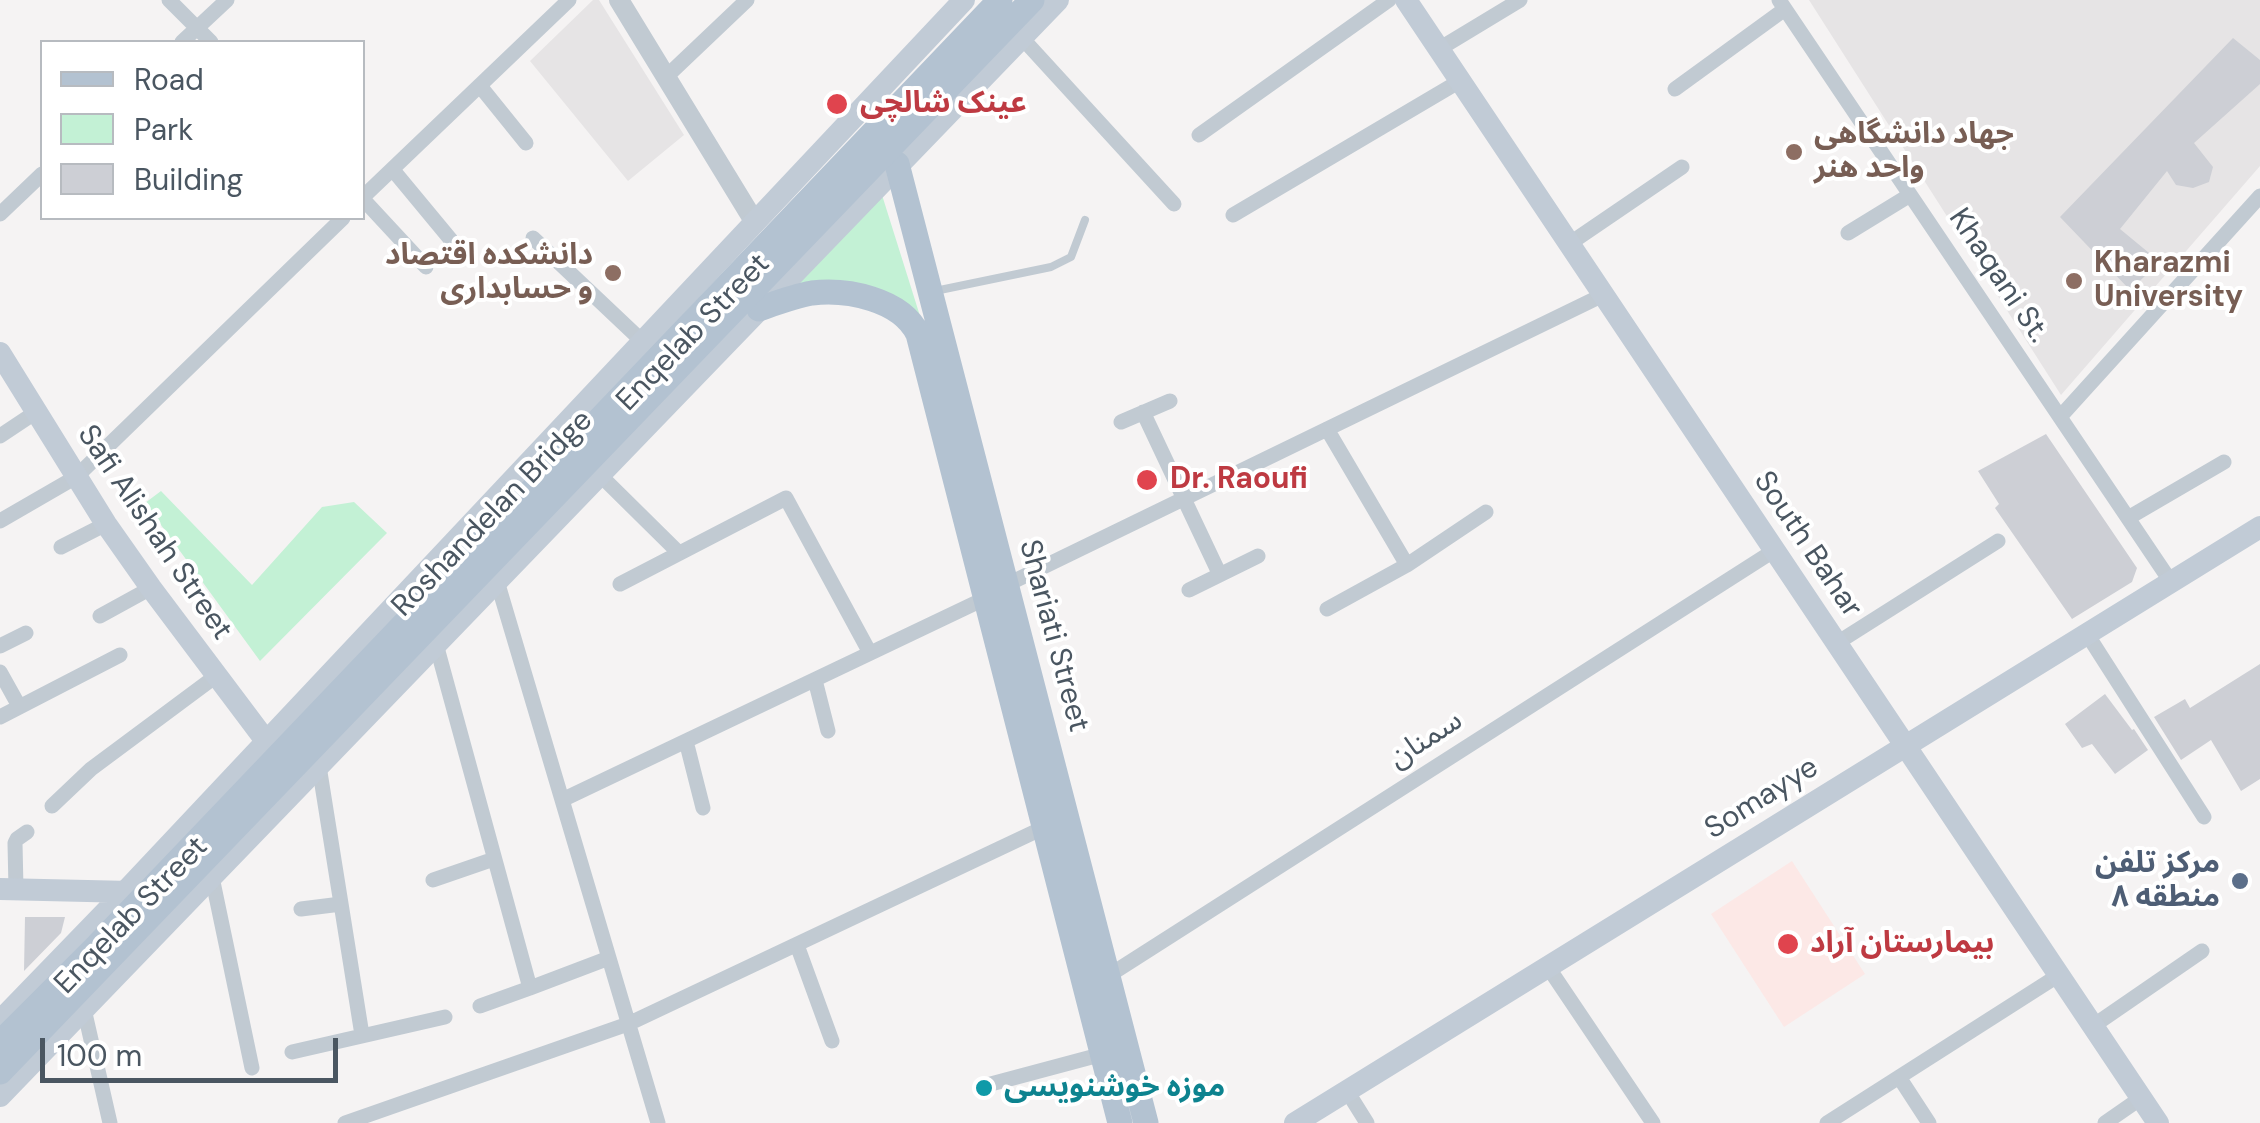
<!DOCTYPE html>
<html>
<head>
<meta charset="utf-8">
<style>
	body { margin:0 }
	#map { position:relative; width:2260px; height:1123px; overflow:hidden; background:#f5f3f3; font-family:"DM Sans",sans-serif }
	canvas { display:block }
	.legend { position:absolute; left:40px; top:40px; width:325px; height:180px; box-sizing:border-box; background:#fff; border:2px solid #b7bbc0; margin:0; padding:12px 18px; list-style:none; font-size:30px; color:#4a5661 }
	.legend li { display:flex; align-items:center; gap:20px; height:50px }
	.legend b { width:50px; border:2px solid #b7bbc0 }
	.scale { position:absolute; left:40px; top:1038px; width:298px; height:45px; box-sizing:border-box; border:5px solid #4a5661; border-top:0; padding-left:12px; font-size:30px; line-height:35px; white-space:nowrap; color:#4a5661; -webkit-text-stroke:8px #fff; paint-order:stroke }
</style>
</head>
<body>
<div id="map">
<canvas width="2260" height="1123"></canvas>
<ul class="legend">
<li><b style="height:12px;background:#b3c2d1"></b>Road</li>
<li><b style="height:28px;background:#c3f1d5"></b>Park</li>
<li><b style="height:28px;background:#cdcfd5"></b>Building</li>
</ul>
<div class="scale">100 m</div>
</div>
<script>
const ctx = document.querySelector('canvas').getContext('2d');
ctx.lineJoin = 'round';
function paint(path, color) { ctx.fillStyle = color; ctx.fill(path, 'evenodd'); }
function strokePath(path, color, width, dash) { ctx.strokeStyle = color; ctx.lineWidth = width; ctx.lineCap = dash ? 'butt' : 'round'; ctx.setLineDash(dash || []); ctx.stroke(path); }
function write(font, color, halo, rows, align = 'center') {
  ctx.font = font + ' "DM Sans","Noto Sans Arabic",sans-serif'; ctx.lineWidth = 8; ctx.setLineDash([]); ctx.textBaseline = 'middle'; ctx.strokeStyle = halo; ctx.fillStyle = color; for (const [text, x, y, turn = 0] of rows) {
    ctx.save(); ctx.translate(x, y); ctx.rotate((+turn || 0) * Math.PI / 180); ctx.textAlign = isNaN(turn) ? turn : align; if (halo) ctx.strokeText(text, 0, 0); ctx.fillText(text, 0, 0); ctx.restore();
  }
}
paint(new Path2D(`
	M593,0h6l85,135 -56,46 -98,-120z
	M1809,0h451v166l-199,229z`), '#e6e4e5');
paint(new Path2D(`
	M1792,861l73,113 -81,53 -73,-113z`), '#fce8e6');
paint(new Path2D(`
	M882,195l38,121 -127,-29z
	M161,491l91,94 70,-78 32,-5 33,31 -127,128 -115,-158z`), '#c3f1d5');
paint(new Path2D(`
	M2233,38l27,22v24l-66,59 19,24 -4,15 -16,6 -17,-3 -9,-14 -47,58 40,33 -30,28 -70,-73z
	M2046,434l91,134 -5,14 -60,37 -77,-111 4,-4 -21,-33z
	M2260,664v115l-19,12 -30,-51 -30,20 -27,-43 31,-18 5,9z
	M2105,694l27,36 2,-1 14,21 -33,24 -23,-30 -10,4 -17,-24z
	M25,917h40l-4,16 -37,38z`), '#cdcfd5');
strokePath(new Path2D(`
	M935,291l116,-24 20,-10 14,-37`), '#c1cad2', 8);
strokePath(new Path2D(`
	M169,0l42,42
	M1779,0l392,582
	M1022,38l152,166
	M182,42l45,-42
	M1439,49l81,-49
	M666,77l81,-77
	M480,86l46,57
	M1675,89l110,-80
	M1199,135l190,-135
	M393,170l58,70
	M362,198l207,-198
	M362,198l64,69
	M0,214l42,-40
	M1233,215l227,-134
	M1848,233l62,-38
	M533,238l109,103
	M1569,244l113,-77
	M1143,412l76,161
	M2060,417l200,-221
	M1121,422l49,-21
	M1327,429l80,136
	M0,436l36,-24
	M600,475l79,78
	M2128,518l96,-56
	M0,521l76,-44 267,-259
	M61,547l45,-23
	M497,581l161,542
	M620,584l166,-86 84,155
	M1006,585l597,-290
	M1189,590l69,-34
	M1327,609l80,-44 79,-53
	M100,616l51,-28
	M2087,634l117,183
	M1837,643l161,-102
	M436,644l94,344 79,-30
	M0,646l26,-13
	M0,672l19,34
	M815,680l13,51
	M0,717l120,-62
	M686,741l17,67
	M319,766l43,269
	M562,800l424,-202
	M52,806l39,-37 125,-93
	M212,877l40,191
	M433,880l61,-21
	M16,889l-1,-46 2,-4 10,-7
	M301,909l40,-5
	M797,945l35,96
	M1548,967l105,156
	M1108,976l667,-426
	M480,1006l50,-18
	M84,1009l26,114
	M2093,1026l109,-75
	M292,1052l153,-35
	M1899,1077l30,46
	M987,1085l116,-31
	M1347,1091l20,32
	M345,1123l283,-99 417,-197
	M1827,1123l232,-148
	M2105,1123l36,-25`), '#c1cad2', 15);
strokePath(new Path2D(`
	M619,0l135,221`), '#c1cad2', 20);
strokePath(new Path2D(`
	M1406,0l752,1123
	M0,353l106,171 45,64 115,153
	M0,889l131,3
	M0,1021l126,-130 838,-891
	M0,1096l1058,-1096
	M1295,1123l965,-596`), '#c1cbd6', 22);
strokePath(new Path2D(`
	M897,164l249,959
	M759,309c17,-6 35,-13 53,-16 35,-4 89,6 106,41l202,789`), '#b3c2d1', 25);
strokePath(new Path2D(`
	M0,1043l98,-98 902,-945
	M0,1072l1032,-1072`), '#b3c2d1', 25);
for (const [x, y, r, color] of [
	[837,104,12,"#e0444e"],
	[1794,152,10,"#8d6e63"],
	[613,273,10,"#8d6e63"],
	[2074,281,10,"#8d6e63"],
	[1147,480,12,"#e0444e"],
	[2240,881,10,"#5c6f8a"],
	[1788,944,12,"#e0444e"],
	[984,1088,10,"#0f9aa8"]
]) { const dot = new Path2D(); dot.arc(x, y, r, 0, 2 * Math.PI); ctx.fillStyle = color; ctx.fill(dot); strokePath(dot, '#fff', 4); }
write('bold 30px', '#be3a42', '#fff', [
	["عينک شالچی",860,104],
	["Dr. Raoufi",1170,480],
	["بیمارستان آراد",1810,944]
], 'left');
write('bold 30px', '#785e54', '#fff', [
	["جهاد دانشگاهی",1814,135],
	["واحد هنر",1814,169],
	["دانشکده اقتصاد",593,256,"right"],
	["و حسابداری",593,290,"right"],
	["Kharazmi",2094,264],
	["University",2094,298]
], 'left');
write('30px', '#4a5661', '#fff', [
	["Khaqani St.",1998,276,56],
	["Enqelab Street",694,333,-46],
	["Roshandelan Bridge",493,514,-46],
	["Safi Alishah Street",154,533,56],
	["South Bahar",1807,545,56],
	["Shariati Street",1053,636,75],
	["سمنان",1426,740,-33],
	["Somayye",1762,799,-32],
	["Enqelab Street",132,916,-46]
]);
write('bold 30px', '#4e5e75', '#fff', [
	["مرکز تلفن",2220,864],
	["منطقه ۸",2220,898]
], 'right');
write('bold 30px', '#0d838f', '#fff', [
	["موزه خوشنویسی",1004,1088]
], 'left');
</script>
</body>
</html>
